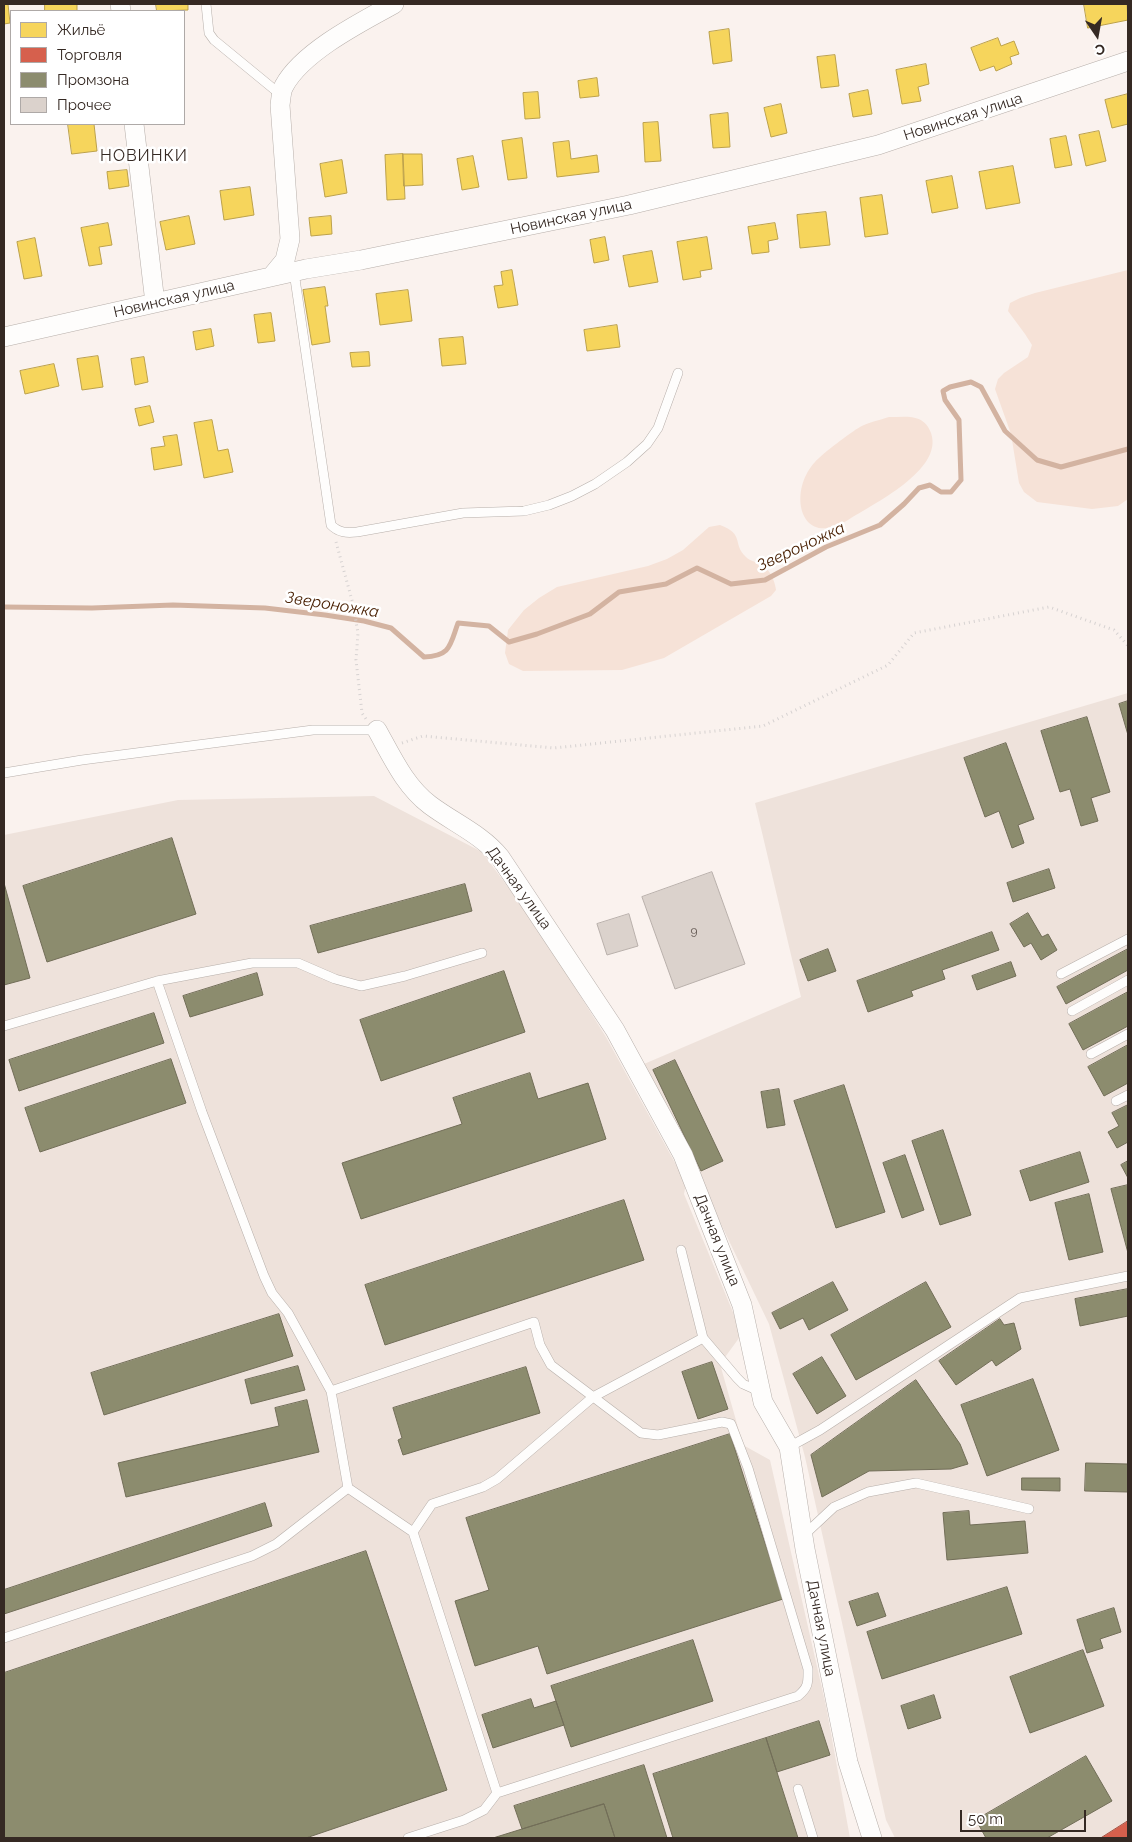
<!DOCTYPE html>
<html>
<head>
<meta charset="utf-8">
<style>
	body { margin:0 }
	#map { position:relative; width:1132px; height:1842px; overflow:hidden; background:#faf2ee; font-family:Raleway,sans-serif }
	canvas { display:block }
	.frame { position:absolute; inset:0; border:5px solid #352923; pointer-events:none }
	.legend { position:absolute; left:10px; top:10px; width:175px; height:115px; box-sizing:border-box; background:#fff; border:1px solid #aea9a7; margin:0; padding:6px 9px; list-style:none; font-size:15px; color:#352923 }
	.legend li { display:flex; align-items:center; gap:10px; height:25px }
	.legend b { width:25px; border:1px solid #aea9a7 }
	.north { position:absolute; left:1072px; top:10px; width:50px; height:50px; -webkit-text-stroke:4px #fff; paint-order:stroke; rotate:168deg; font-size:14px; font-weight:700; line-height:20px; text-align:center; color:#352923 }
	.north::after { content:''; display:block; margin:auto; width:18px; height:22px; background:#352923; clip-path:polygon(50% 0,100% 100%,50% 72%,0 100%) }
	.scale { position:absolute; left:960px; top:1810px; width:126px; height:22px; box-sizing:border-box; border:2px solid #352923; border-top:0; padding-left:6px; font-size:15px; line-height:18px; white-space:nowrap; color:#352923; -webkit-text-stroke:4px #fff; paint-order:stroke }
</style>
</head>
<body>
<div id="map">
<canvas width="1132" height="1842"></canvas>
<div class="frame"></div>
<ul class="legend">
<li><b style="height:14px;background:#f6d55c"></b>Жильё</li>
<li><b style="height:14px;background:#d6604d"></b>Торговля</li>
<li><b style="height:14px;background:#8c8c6e"></b>Промзона</li>
<li><b style="height:14px;background:#dbd2cc"></b>Прочее</li>
</ul>
<div class="north">С</div>
<div class="scale">50 m</div>
</div>
<script>
const ctx = document.querySelector('canvas').getContext('2d');
ctx.lineJoin = 'round';
function paint(path, color) { ctx.fillStyle = color; ctx.fill(path, 'evenodd'); }
function strokePath(path, color, width, dash) { ctx.strokeStyle = color; ctx.lineWidth = width; ctx.lineCap = dash ? 'butt' : 'round'; ctx.setLineDash(dash || []); ctx.stroke(path); }
function write(font, color, halo, rows, align = 'center') {
  ctx.font = font + ' Raleway,sans-serif'; ctx.lineWidth = 5; ctx.setLineDash([]); ctx.textBaseline = 'middle'; ctx.strokeStyle = halo; ctx.fillStyle = color; for (const [text, x, y, turn = 0] of rows) {
    ctx.save(); ctx.translate(x, y); ctx.rotate((+turn || 0) * Math.PI / 180); ctx.textAlign = isNaN(turn) ? turn : align; if (halo) ctx.strokeText(text, 0, 0); ctx.fillText(text, 0, 0); ctx.restore();
  }
}
paint(new Path2D(`
	M1128,693v1145h-233l-9,-18 -81,-363 -36,-133 -125,-260 157,-67 -46,-194z
	M374,796l108,56 54,73 70,112 80,146 -2,11 58,140 -22,30 23,81 27,15 56,246 24,132h-846v-1003l174,-35z`), '#eee2db');
paint(new Path2D(`
	M1128,270v229l-10,7 -26,3 -55,-7 -13,-10 -5,-9 -8,-49 -16,-45 3,-10 6,-6 24,-16 4,-12 -7,-11 -17,-23 2,-8 10,-5 15,-5z
	M889,417c17,0 35,-4 42,16 13,37 -58,71 -83,87 -48,30 -61,-28 -33,-58 7,-8 36,-30 45,-35 9,-5 20,-7 29,-10z
	M720,525c25,9 12,19 26,32 5,5 13,5 18,9 7,6 11,16 12,24l-5,6 -107,62 -42,12 -99,1 -14,-7 -4,-11 3,-23 16,-20 15,-12 18,-11 91,-21 19,-7 16,-9 26,-23z`), '#f6e2d7');
const homes = new Path2D(`
	M4,4h4l2,19 -6,1z
	M45,4h32v7h-32z
	M156,4h32v6l-31,1z
	M1084,4h43l1,16 -40,8z
	M729,29l3,32 -19,3 -4,-32z
	M998,38l3,8 13,-5 5,13 -9,3 2,7 -16,7 -2,-5 -14,5 -9,-23z
	M835,55l4,31 -18,2 -4,-31z
	M926,64l3,20 -11,3 3,14 -19,3 -6,-34z
	M597,78l2,18 -19,2 -2,-17z
	M868,90l4,24 -19,3 -4,-23z
	M538,92l2,26 -15,1 -2,-26z
	M1128,94v30l-16,4 -7,-28z
	M781,104l6,29 -16,4 -7,-29z
	M728,113l2,34 -17,1 -3,-33z
	M658,122l3,39 -16,1 -2,-39z
	M68,124h26l3,27 -25,3z
	M1099,131l7,30 -20,5 -7,-31z
	M1066,136l6,29 -17,3 -5,-29z
	M522,138l5,40 -19,2 -6,-39z
	M569,141l2,18 26,-4 2,17 -42,5 -4,-34z
	M403,154h19l1,31 -19,1z
	M403,154l2,45 -18,1 -2,-45z
	M473,156l6,31 -17,3 -5,-31z
	M342,160l5,33 -22,4 -5,-33z
	M1013,166l7,37 -34,6 -7,-37z
	M127,170l2,16 -20,3 -2,-17z
	M952,176l6,32 -26,5 -6,-32z
	M250,187l4,28 -30,5 -4,-29z
	M882,195l6,39 -23,3 -5,-39z
	M826,212l4,33 -30,3 -3,-33z
	M189,216l6,28 -29,6 -6,-28z
	M331,216l1,18 -21,2 -2,-18z
	M108,223l4,22 -13,2 3,17 -13,2 -8,-38z
	M775,223l3,16 -10,2 1,11 -17,2 -4,-27z
	M605,237l4,23 -15,3 -4,-23z
	M707,237l5,32 -12,2 1,6 -18,3 -6,-38z
	M35,238l7,38 -18,3 -7,-37z
	M652,251l6,31 -29,5 -6,-31z
	M512,270l6,35 -20,3 -4,-22 9,-1 -2,-13z
	M325,287l3,19h-3l5,36 -18,3 -9,-55z
	M408,290l4,31 -32,4 -4,-31z
	M271,313l4,28 -17,2 -4,-28z
	M617,325l3,22 -33,4 -3,-21z
	M211,329l3,17 -18,4 -3,-18z
	M463,337l3,27 -24,2 -3,-27z
	M369,352l1,14 -18,1 -2,-14z
	M98,356l5,31 -21,3 -5,-31z
	M144,357l4,25 -13,3 -4,-26z
	M54,364l5,22 -34,8 -5,-23z
	M150,406l4,16 -15,4 -4,-17z
	M212,420l6,31 10,-2 5,23 -29,6 -10,-55z
	M177,435l5,30 -28,5 -3,-22 14,-2 -2,-9z`);
paint(homes, '#f6d55c');
strokePath(homes, '#bca14b', 1);
const shops = new Path2D(`
	M1128,1821v17h-27z`);
paint(shops, '#d6604d');
strokePath(shops, '#a65040', 1);
const industry = new Path2D(`
	M1128,701v34l-9,-31z
	M1087,717l23,75 -19,6 7,23 -17,5 -11,-37 -10,3 -19,-61z
	M1006,743l28,76 -16,6 6,18 -12,5 -13,-37 -14,6 -21,-59z
	M172,838l24,76 -149,48 -24,-76z
	M1049,869l6,19 -42,14 -6,-19z
	M4,883l26,95 -26,7z
	M465,884l7,27 -154,42 -8,-27z
	M1028,913l14,24 6,-3 9,16 -16,10 -10,-17 -7,4 -14,-23z
	M992,932l7,18 -57,20 3,9 -34,12 2,5 -45,16 -11,-31z
	M828,949l8,22 -28,10 -8,-21z
	M1128,949v21l-62,34 -9,-17z
	M1011,962l5,14 -39,14 -5,-14z
	M504,971l21,61 -144,49 -21,-61z
	M257,973l6,22 -73,22 -7,-21z
	M1128,992v34l-45,24 -14,-26z
	M154,1013l10,30 -145,48 -10,-31z
	M1128,1045v38l-24,13 -16,-29z
	M171,1059l15,44 -146,49 -15,-44z
	M675,1060l48,101 -22,10 -48,-101z
	M530,1073l8,26 50,-16 18,56 -245,80 -19,-56 120,-39 -9,-26z
	M844,1085l41,127 -49,16 -42,-127z
	M779,1089l6,36 -18,3 -6,-36z
	M1128,1105v37l-11,6 -9,-16 11,-6 -7,-13z
	M943,1130l28,85 -31,10 -28,-84z
	M1080,1152l9,30 -59,19 -10,-30z
	M905,1155l19,55 -22,8 -19,-55z
	M1128,1161v17l-7,-13z
	M1128,1185v68l-17,-64z
	M1089,1194l14,58 -34,8 -14,-57z
	M624,1200l20,60 -259,85 -20,-60z
	M833,1282l15,28 -39,20 -6,-12 -23,11 -8,-16z
	M926,1282l25,45 -95,53 -25,-45z
	M1128,1289v27l-48,10 -5,-27z
	M279,1314l14,42 -189,59 -13,-42z
	M1000,1319l4,6 10,-2 7,26 -25,17 -4,-6 -36,25 -17,-24z
	M822,1357l24,39 -29,18 -24,-40z
	M712,1362l16,47 -30,10 -16,-47z
	M298,1366l7,24 -54,14 -6,-24z
	M526,1367l14,46 -137,42 -5,-15 4,-2 -9,-30z
	M1033,1379l26,71 -72,26 -26,-71z
	M916,1380l44,64 8,20 -17,5 -82,2 -47,26 -11,-42z
	M307,1400l12,52 -193,45 -8,-34 161,-37 -4,-18z
	M730,1434l53,165 -236,75 -9,-28 -63,20 -20,-65 34,-11 -23,-72z
	M1086,1463l42,1v28l-43,-1z
	M1022,1478h38v13l-38,-1z
	M265,1503l7,23 -268,88v-24z
	M969,1511l1,14 55,-4 3,32 -81,7 -4,-47z
	M366,1551l81,239 -141,48h-302v-165z
	M1007,1587l15,47 -140,45 -15,-47z
	M878,1593l8,23 -29,10 -8,-24z
	M1114,1608l7,24 -21,7 3,9 -16,5 -10,-33z
	M693,1640l20,61 -142,46 -20,-61z
	M1083,1650l21,56 -74,27 -20,-56z
	M934,1695l7,23 -33,11 -7,-23z
	M531,1699l3,9 22,-7 8,24 -71,23 -11,-33z
	M819,1721l11,34 -53,17 -11,-34z
	M766,1738l32,100h-125l-20,-64z
	M1086,1756l26,45 -65,37h-61l-10,-18z
	M644,1765l23,73h-52l-11,-34 -82,25 -8,-23z
	M604,1804l11,34h-122l29,-9z`);
paint(industry, '#8c8c6e');
strokePath(industry, '#726e58', 1);
strokePath(new Path2D(`
	M4,607l88,1 81,-3 92,3 60,7 39,6 27,7 33,29c27,-1 26,-12 34,-34l31,3 20,16 28,-8 53,-20 29,-22 47,-8 31,-16 34,16 34,-4 61,-33 54,-22 24,-21 15,-16 11,-3 11,7h10l10,-12 -2,-60 -14,-20 -2,-9 7,-4 21,-5 10,5 24,44 32,29 24,7 67,-18`), '#d3b3a1', 5);
const building = new Path2D(`
	M712,872l33,92 -70,25 -33,-92z
	M629,914l9,32 -31,9 -10,-31z`);
paint(building, '#dbd2cc');
strokePath(building, '#b9b0ab', 1);
const service = new Path2D(`
	M206,4l3,29 5,7 67,55
	M294,272l37,253c8,8 16,8 26,7l106,-19 61,-2 25,-6 23,-9 23,-12 32,-22 20,-18 11,-16 20,-55
	M4,773l78,-13 231,-30h64
	M1061,974l67,-35
	M1072,1011l56,-31
	M4,1026l153,-45
	M1091,1054l37,-20
	M1116,1101l12,-6
	M681,1250l22,88
	M331,1391l-43,-78 -16,-20 -8,-17 -62,-164 -45,-131 95,-18h46l37,16 26,7 44,-10 77,-23
	M789,1447l31,-17 200,-132 108,-22
	M348,1488l-17,-97 203,-69 6,23 11,20 90,68 17,2 64,-13 9,2 17,44 60,201c0,13 1,18 -10,27l-301,97
	M413,1532l19,-28 51,-17 14,-8 96,-82 110,-59 34,40 6,6 18,8
	M804,1535l30,-28 34,-15 48,-9 113,26
	M4,1638l248,-82 24,-12 72,-56 65,44 84,261 -13,17 -20,10 -56,18
	M798,1789l15,49`);
const minor = new Path2D(`
	M120,4l1,7
	M134,124l21,179
	M271,277l14,-17 5,-21 -10,-134c1,-6 1,-14 4,-19 18,-34 77,-64 110,-82
	M4,337l302,-68 55,-9 268,-55 249,-60 250,-84
	M377,730c15,27 28,56 53,75 24,18 51,29 70,52l115,173 68,125 59,150 21,97 26,45 16,102 43,213 24,76`);
strokePath(service, '#b7afaa', 10);
strokePath(minor, '#b7afaa', 20);
strokePath(new Path2D(`
	M336,542l17,62 5,29 -2,27 6,53 4,6
	M402,743l21,-7 131,12 209,-22 125,-61 26,-32 135,-26 65,23 14,16`), '#d6d2d1', 3, [1, 4]);
strokePath(service, '#fefdfc', 9);
strokePath(minor, '#fefdfc', 19);
write('12px', '#5e534d', null, [
	["9",694,931]
]);
write('15px', '#352923', '#fff', [
	["Новинская улица",963,117,-18],
	["Новинская улица",571,217,-12],
	["Новинская улица",174,299,-13],
	["Дачная улица",519,888,54],
	["Дачная улица",717,1240,68],
	["Дачная улица",821,1628,79]
]);
ctx.letterSpacing = '1px';
write('16px', '#352923', '#fff', [
	["НОВИНКИ",144,156]
]);
ctx.letterSpacing = '0px';
write('italic 16px', '#492003', '#fff', [
	["Звероножка",801,547,-25],
	["Звероножка",332,605,9]
]);
</script>
</body>
</html>
